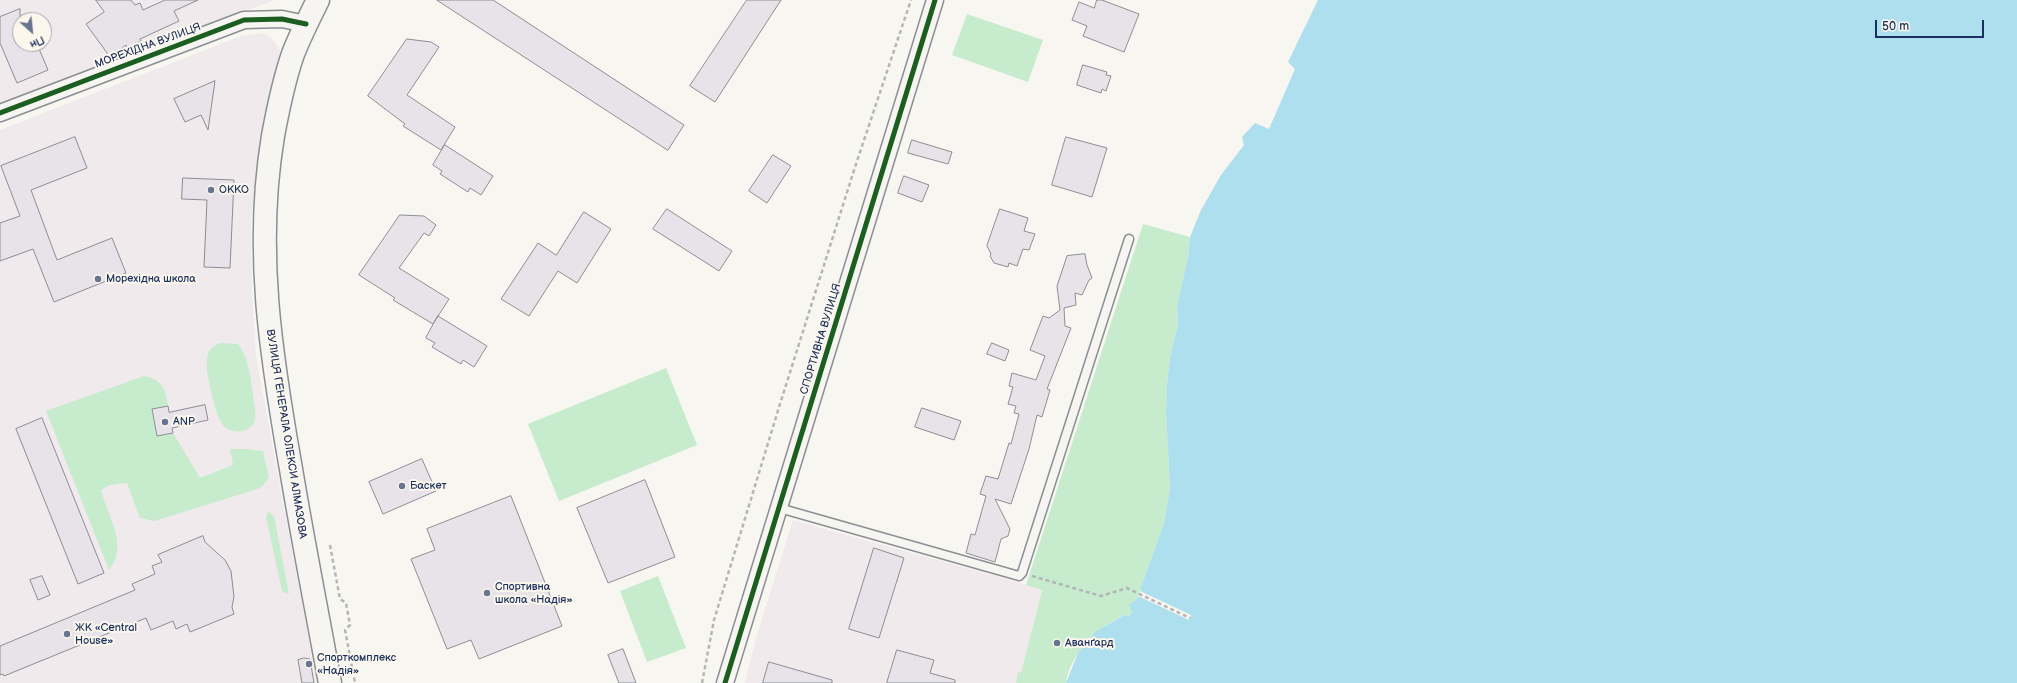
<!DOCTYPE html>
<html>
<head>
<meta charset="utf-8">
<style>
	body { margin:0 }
	#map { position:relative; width:2017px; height:683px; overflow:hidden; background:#f8f6f0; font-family:"Balsamiq Sans",sans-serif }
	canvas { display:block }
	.north { position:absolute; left:12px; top:12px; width:40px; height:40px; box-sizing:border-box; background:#fbf7ec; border:1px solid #a1a7b3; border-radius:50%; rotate:153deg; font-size:11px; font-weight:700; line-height:16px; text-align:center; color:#1b2f5e }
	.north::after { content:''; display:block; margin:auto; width:14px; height:18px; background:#687591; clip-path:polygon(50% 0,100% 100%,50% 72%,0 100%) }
	.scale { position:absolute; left:1875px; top:20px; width:109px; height:18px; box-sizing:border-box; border:2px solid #1b2f5e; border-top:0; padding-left:5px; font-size:12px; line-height:14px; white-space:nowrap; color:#1b2f5e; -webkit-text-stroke:3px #fbf7ec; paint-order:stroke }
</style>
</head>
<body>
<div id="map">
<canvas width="2017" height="683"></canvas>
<div class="north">Пн</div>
<div class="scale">50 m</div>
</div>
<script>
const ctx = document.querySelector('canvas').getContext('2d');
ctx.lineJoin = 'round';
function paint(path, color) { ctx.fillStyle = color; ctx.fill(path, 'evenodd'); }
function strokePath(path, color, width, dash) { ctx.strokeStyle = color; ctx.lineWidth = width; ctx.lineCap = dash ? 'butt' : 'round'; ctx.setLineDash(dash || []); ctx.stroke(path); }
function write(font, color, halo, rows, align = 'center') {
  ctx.font = font + ' "Balsamiq Sans",sans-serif'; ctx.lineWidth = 4; ctx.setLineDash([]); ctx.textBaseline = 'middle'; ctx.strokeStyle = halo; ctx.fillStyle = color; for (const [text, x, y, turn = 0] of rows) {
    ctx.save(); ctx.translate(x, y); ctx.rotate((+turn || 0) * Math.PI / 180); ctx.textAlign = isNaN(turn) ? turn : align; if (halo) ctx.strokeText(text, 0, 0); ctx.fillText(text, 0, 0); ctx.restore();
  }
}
paint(new Path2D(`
	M0,0h275l-275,104zM20,20h24v24h-24z
	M260,33l9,3 6,6 5,9v10l-20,81 -9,79 1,70 4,66 61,326h-317v-553l241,-94z
	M793,520l249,69 -21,84h-3l-2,10h-271l11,-45z`), '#f0eaec');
paint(new Path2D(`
	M967,14l76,26 -15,42 -76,-27z
	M1143,224l47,13 -2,20 -11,49 1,18 -8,34 -3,26 -1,28 4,76 -6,35 -23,64c1,9 -4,13 -11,18l2,7 -3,4 -5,-1c-27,13 -53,37 -58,68h-50l2,-11 3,1 21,-83 -16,-5z
	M220,343l18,1c12,16 13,38 16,58 1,6 3,14 0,21 -7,11 -23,11 -31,2 -7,-6 -19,-59 -16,-67 2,-9 5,-11 13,-15z
	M666,368l31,77 -138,56 -31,-77z
	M144,376c17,3 22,13 24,30l-16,3 5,27 16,-3 27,45 33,-13 -3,-16h17l16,2 6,27 -9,10 -105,33 -15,-3 -13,-35 -17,2 -9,5c7,27 28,55 8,80l-63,-159z
	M268,511l6,5 15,78 -7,-3 -16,-74z
	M658,576l28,72 -39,14 -27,-71z`), '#c7eccd');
paint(new Path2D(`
	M1318,0h699v683h-951l12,-30 17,-21 29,-17 5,1 3,-4 -3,-7c8,-5 13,-9 12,-18l23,-64 6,-35 -4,-76 1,-28 3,-26 8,-34 -1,-18 11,-49 2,-20 11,-27 20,-35 23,-30 -2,-8 13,-14 14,6 26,-60 -7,-7z`), '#addfef');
paint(new Path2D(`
	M1140,591l51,24 -2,5 -51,-24z`), '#f8f6f0');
const building = new Path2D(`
	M96,0h35l4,5 5,-2 3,7 22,-10h33l-24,11 5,10 -39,18 1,2 -14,7 -1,-3 -16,12 -24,-33 18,-12z
	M437,0h56l191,125 -16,25z
	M747,0h34l-66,102 -25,-16z
	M1097,0h5l37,14 -15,38 -41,-16 4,-10 -15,-6 7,-18 15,6z
	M20,9v35h17l11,26 -31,13 -17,-40v-26z
	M407,39l24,3 8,5 -32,48 48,32 -14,23 -38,-24 2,-2 -37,-28z
	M1083,65l24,7 -1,3 5,1 -5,15 -4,-2 -1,4 -24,-8z
	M215,81l-7,49 -7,-15 -16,7 -11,-23z
	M75,137l12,31 -56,22 26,70 55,-22 14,35 -72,29 -21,-53 -33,12v-38l20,-7 -19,-50z
	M1066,137l41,11 -15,49 -40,-12z
	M912,140l40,12 -4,12 -40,-11z
	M445,145l48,31 -12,19 -11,-7 -2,4 -28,-18 2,-3 -9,-6z
	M773,155l18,11 -24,37 -18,-12z
	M904,176l25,9 -7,17 -24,-9z
	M183,178l51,2 -4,88 -26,-1 3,-67 -25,-1z
	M667,209l65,42 -13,20 -66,-42z
	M1000,209l28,9 -4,13 11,3 -6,16 -6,-1 -6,17 -8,-3 -1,4 -14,-4 -4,-7 1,-2 -4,-8z
	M584,212l27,17 -34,54 -19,-12 -29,45 -28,-17 37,-56 18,12z
	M400,215l24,1 12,9 -7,11 -5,-3 -25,35 50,31 -16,25 -40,-24 2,-2 -36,-23z
	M1085,254l2,11 5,13 -3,2 -7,15 -7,-2 1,12 -12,3 1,18 6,2 -24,61 3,1 -8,27 -5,-2 -8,34 -18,55 -16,-5 15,30 -2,7 -7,3 -6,23 -29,-9 5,-19 4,1 11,-39 -6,-2 6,-18 12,3 11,-36 2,1 8,-30 -5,-1 2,-7 -8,-2 5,-17 -4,-1 3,-13 24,7 9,-24 -15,-6 13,-34 6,2 11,-8 -3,-24 10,-30z
	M438,316l49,30 -13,21 -11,-7 -2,4 -29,-17 3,-4 -9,-5z
	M992,343l17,7 -4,11 -18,-7z
	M205,405l3,15 -36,8 1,5 -16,3 -5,-27 16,-3 1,6z
	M922,408l39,13 -7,19 -39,-13z
	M42,418l62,155 -26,11 -62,-155z
	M422,459l14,32 -53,23 -14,-32z
	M645,480l30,77 -67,26 -31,-75z
	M511,496l51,130 -83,33 -8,-19 -24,9 -36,-90 24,-9 -8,-21z
	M203,536l2,6 20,18 6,11 3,26 -2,10 2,7 -44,18 -3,-8 -11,5 -3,-8 -22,9 -5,-12 -142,58 -1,-2 -3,1v-29l135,-56 -3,-6 23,-10 -3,-8 10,-4 -4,-7z
	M874,548l30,10 -25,80 -30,-9z
	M42,576l8,19 -12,5 -8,-20z
	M623,649l13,34h-17l-11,-28z
	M897,650l37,10 -4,13 25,7v3h-68z
	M304,658l6,1 4,24h-12l-4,-23z
	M769,662l63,18v3h-69z`);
paint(building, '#e8e3e9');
strokePath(building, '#8b8e94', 1);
const lane = new Path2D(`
	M779,508l240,68 3,-3 107,-334`);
const street = new Path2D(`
	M0,113l244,-93 38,-1 24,5
	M725,683l210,-683`);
const secondary = new Path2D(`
	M318,0c-9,18 -18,36 -25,54 -9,26 -15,55 -20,82 -19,114 -2,220 18,333 12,72 26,143 39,214`);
strokePath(lane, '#8b8e94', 11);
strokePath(street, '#8b8e94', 19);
strokePath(secondary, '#8b8e94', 25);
strokePath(new Path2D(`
	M330,545l10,54 6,4 4,22 -5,5 10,53
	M1032,576l69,20 26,-8 63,30
	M702,683l12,-63 66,-216 76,-240 55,-164`), '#b3b5b7', 2.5, [4, 3]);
strokePath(lane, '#f6f5f1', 8);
strokePath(street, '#f6f5f1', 16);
strokePath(secondary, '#f6f5f1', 22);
strokePath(new Path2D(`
	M0,113l244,-93 38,-1 24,5
	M725,683l210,-683`), '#1b5e20', 5);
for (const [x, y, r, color] of [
	[211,190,4,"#687591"],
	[98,279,4,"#687591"],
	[165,422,4,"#687591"],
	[402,486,4,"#687591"],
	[487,593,4,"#687591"],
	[67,634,4,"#687591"],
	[1057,643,4,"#687591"],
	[309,664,4,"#687591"]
]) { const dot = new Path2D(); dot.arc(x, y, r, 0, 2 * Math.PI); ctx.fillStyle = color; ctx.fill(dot); strokePath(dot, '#fbf7ec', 1.5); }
write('11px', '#1b2f5e', '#fbf7ec', [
	["МОРЕХІДНА ВУЛИЦЯ",148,46,-20],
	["СПОРТИВНА ВУЛИЦЯ",821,339,-73],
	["ВУЛИЦЯ ГЕНЕРАЛА ОЛЕКСИ АЛМАЗОВА",286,434,81]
]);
write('11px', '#1b2f5e', '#fbf7ec', [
	["ОККО",219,190],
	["Морехідна школа",106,279],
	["ANP",173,422],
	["Баскет",410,486],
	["Спортивна",495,587],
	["школа «Надія»",495,600],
	["ЖК «Central",75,628],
	["House»",75,641],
	["Аванґард",1065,643],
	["Спорткомплекс",317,658],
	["«Надія»",317,671]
], 'left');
</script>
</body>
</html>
